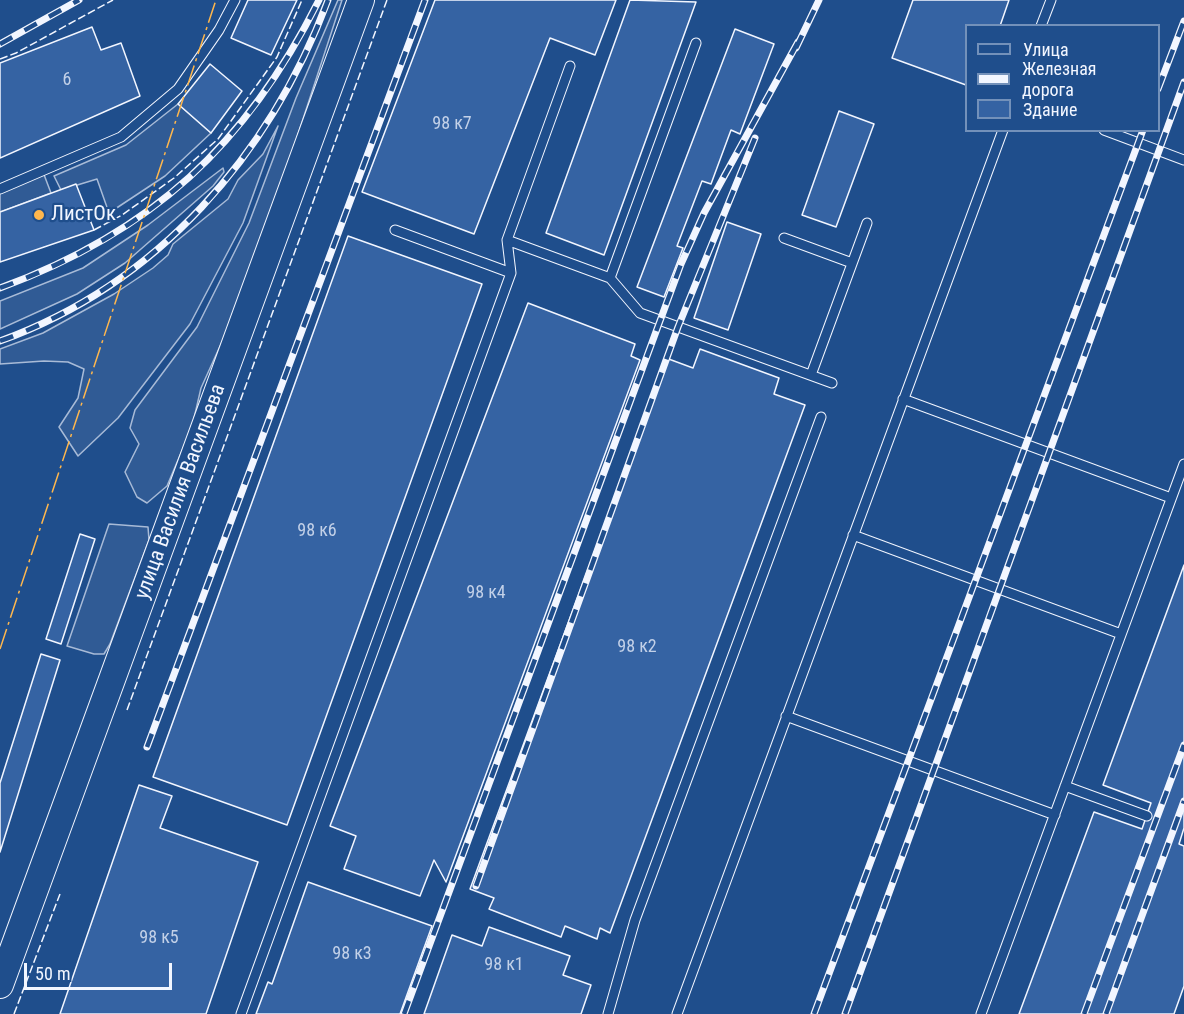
<!DOCTYPE html>
<html>
<head>
<meta charset="utf-8">
<style>
	body { margin:0 }
	#map { position:relative; width:1184px; height:1014px; overflow:hidden; background:#1f4e8c; font-family:"Roboto Condensed",sans-serif }
	canvas { display:block }
	.legend { position:absolute; left:965px; top:24px; width:195px; height:108px; box-sizing:border-box; background:#1f4e8c; border:2px solid #7391ba; margin:0; padding:8px 10px; list-style:none; font-size:18px; color:#f2f6ff }
	.legend li { display:flex; align-items:center; gap:12px; height:30px }
	.legend b { width:30px; border:2px solid #7391ba }
	.scale { position:absolute; left:24px; top:963px; width:148px; height:27px; box-sizing:border-box; border:3px solid #f2f6ff; border-top:0; padding-left:8px; font-size:18px; line-height:21px; white-space:nowrap; color:#f2f6ff; -webkit-text-stroke:4px #1f4e8c; paint-order:stroke }
</style>
</head>
<body>
<div id="map">
<canvas width="1184" height="1014"></canvas>
<ul class="legend">
<li><b style="height:8px;background:#1f4e8c"></b>Улица</li>
<li><b style="height:8px;background:#f2f6ff"></b>Железная дорога</li>
<li><b style="height:16px;background:#3563a3"></b>Здание</li>
</ul>
<div class="scale">50 m</div>
</div>
<script>
const ctx = document.querySelector('canvas').getContext('2d');
ctx.lineJoin = 'round';
function paint(path, color) { ctx.fillStyle = color; ctx.fill(path, 'evenodd'); }
function strokePath(path, color, width, dash) { ctx.strokeStyle = color; ctx.lineWidth = width; ctx.lineCap = dash ? 'butt' : 'round'; ctx.setLineDash(dash || []); ctx.stroke(path); }
function write(font, color, halo, rows, align = 'center') {
  ctx.font = font + ' "Roboto Condensed",sans-serif'; ctx.lineWidth = 4.5; ctx.setLineDash([]); ctx.textBaseline = 'middle'; ctx.strokeStyle = halo; ctx.fillStyle = color; for (const [text, x, y, turn = 0] of rows) {
    ctx.save(); ctx.translate(x, y); ctx.rotate((+turn || 0) * Math.PI / 180); ctx.textAlign = isNaN(turn) ? turn : align; if (halo) ctx.strokeText(text, 0, 0); ctx.fillText(text, 0, 0); ctx.restore();
  }
}
const built = new Path2D(`
	M338,0h4l-56,171 -50,140 -35,77 -9,39 -25,59 -20,17 -10,-6 -12,-25 14,-28 -9,-16 5,-18 62,-83 52,-104 47,-125z
	M178,104l33,29 -46,43 -56,37 -12,-34 -36,11 -7,-14 72,-31z
	M278,126l-35,97 -53,101 -72,94 -40,38 -19,-29 19,-29 6,-29 -16,-7 -24,-1 -44,3v-15l43,-16 71,-39 39,-26 15,-13 5,-11 55,-45 10,-19 25,-26z
	M223,168l1,4 -11,14 -88,77 -48,31 -77,35v-28l83,-33 65,-43z
	M43,172l8,21 -51,19v-25z
	M109,524l39,3 1,13 -39,104 -6,10h-10l-27,-8z`);
paint(built, '#305b95');
strokePath(built, '#a8bbd7', 1.5);
const building = new Path2D(`
	M248,0h49l-26,55 -40,-17z
	M435,0h181l-21,55 -45,-17 -76,196 -112,-42z
	M630,0l66,2 -92,253 -58,-22z
	M913,0h96l-9,26h-34v59l-74,-27z
	M92,27l9,23 20,-7 19,53 -140,62v-95z
	M735,29l39,15 -34,90 -9,-4 -20,54 -9,-3 -25,65 6,2 -19,49 -27,-10z
	M210,64l32,27 -31,42 -33,-29z
	M839,111l35,13 -38,103 -34,-12z
	M76,184l18,46 -94,32v-50z
	M727,222l34,12 -33,96 -34,-12z
	M348,236l134,48 -195,541 -134,-48z
	M528,303l107,41 -4,12 9,4 -194,522 -12,-22 -14,36 -76,-27 12,-33 -26,-10z
	M700,349l79,29 -5,16 31,11 -195,528 -10,-5 -3,11 -32,-13 -4,11 -72,-28 5,-11 -24,-9 196,-531 27,10z
	M80,534l15,5 -34,105 -15,-5z
	M1184,565v263l-5,16 5,2v140l-10,28h-155l75,-202 48,17 9,-26 -48,-18z
	M41,654l19,6 -60,192v-69z
	M139,785l33,11 -12,32 98,34 -52,152h-146z
	M308,882l124,44 -32,88h-144l12,-32 4,2z
	M489,927l81,29 -7,19 28,10 -10,29h-157l28,-79 30,11z`);
paint(building, '#3563a3');
strokePath(building, '#f2f6ff', 1.5);
const lane = new Path2D(`
	M1041,26l10,-26
	M1104,130l80,30
	M0,189l121,-52 57,-48 41,-59 16,-30
	M395,230l116,43
	M784,238l68,25
	M507,240l103,38 30,35 192,70
	M610,278l86,-235
	M811,375l56,-152
	M903,399l268,99
	M853,535l268,99
	M786,716l269,99
	M1065,786l82,30
	M241,1014l270,-741 -4,-33 63,-174
	M608,1014l27,-94 186,-503
	M677,1014l326,-884
	M981,1014l203,-550`);
const secondary = new Path2D(`
	M0,985l361,-985`);
strokePath(lane, '#f2f6ff', 11);
strokePath(secondary, '#f2f6ff', 28);
strokePath(lane, '#1f4e8c', 9);
strokePath(secondary, '#1f4e8c', 26);
const rail = new Path2D(`
	M0,44l79,-44
	M796,48l23,-48
	M1158,89l26,-68
	M0,288c152,-56 247,-144 319,-288
	M0,341c158,-57 270,-186 328,-341
	M147,747l278,-747
	M476,886l202,-559 77,-189
	M404,1014l277,-750 23,-51 94,-171
	M814,1014l329,-884
	M845,1014l339,-932
	M1084,1014l100,-269
	M1106,1014l78,-213`);
strokePath(rail, '#f2f6ff', 7);
strokePath(rail, '#1f4e8c', 4.5, [14]);
strokePath(new Path2D(`
	M0,59l16,-6 97,-53
	M94,230l28,-15 52,-37 44,-39 59,-82 25,-57
	M127,710l260,-710
	M14,1014l46,-120`), '#f2f6ff', 1.5, [8, 3]);
strokePath(new Path2D(`
	M0,649l216,-649`), '#ffb74d', 1.5, [21, 4.5, 3, 4.5]);
for (const [x, y, r, color] of [
	[39,215,6,"#ffb74d"]
]) { const dot = new Path2D(); dot.arc(x, y, r, 0, 2 * Math.PI); ctx.fillStyle = color; ctx.fill(dot); strokePath(dot, '#1f4e8c', 2); }
write('18px', '#c3d1e8', null, [
	["6",67,80],
	["98 к7",452,124],
	["98 к6",317,531],
	["98 к4",486,593],
	["98 к2",637,647],
	["98 к5",159,938],
	["98 к3",352,954],
	["98 к1",504,965]
]);
write('21px', '#f2f6ff', '#1f4e8c', [
	["ЛистОк",51,215]
], 'left');
write('21px', '#f2f6ff', '#1f4e8c', [
	["улица Василия Васильева",181,492,-70]
]);
</script>
</body>
</html>
